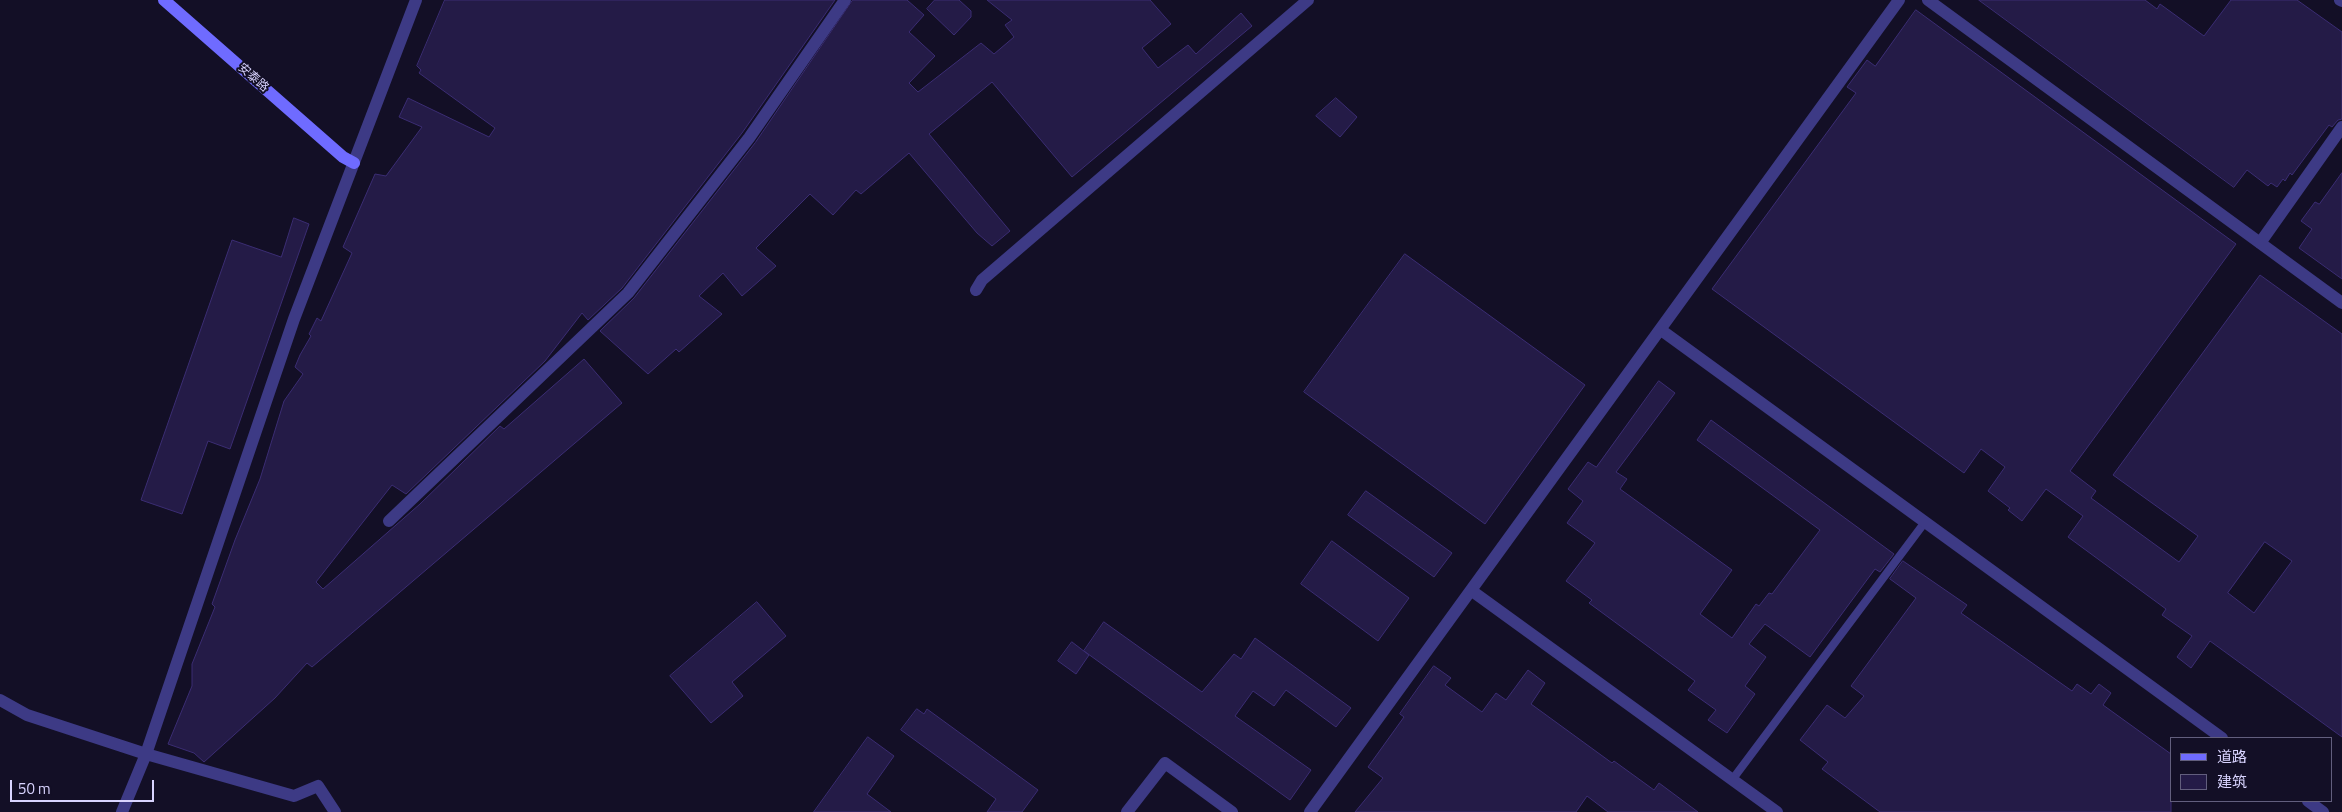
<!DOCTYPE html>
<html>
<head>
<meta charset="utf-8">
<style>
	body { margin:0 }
	#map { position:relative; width:2342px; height:812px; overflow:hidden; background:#130f26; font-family:"Titillium Web","Noto Sans SC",sans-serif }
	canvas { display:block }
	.legend { position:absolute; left:2170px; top:737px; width:162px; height:65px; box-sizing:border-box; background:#130f26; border:1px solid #625e7d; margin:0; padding:6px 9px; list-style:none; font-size:15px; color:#d9d4ff }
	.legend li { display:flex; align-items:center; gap:10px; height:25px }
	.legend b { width:25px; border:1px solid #625e7d }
	.scale { position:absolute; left:10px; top:780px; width:144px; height:22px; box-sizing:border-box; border:2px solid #d9d4ff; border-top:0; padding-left:6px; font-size:15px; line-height:18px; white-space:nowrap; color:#d9d4ff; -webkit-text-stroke:4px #130f26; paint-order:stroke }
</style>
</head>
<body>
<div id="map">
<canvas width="2342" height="812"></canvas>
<ul class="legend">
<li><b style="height:6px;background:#6f6bff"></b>道路</li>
<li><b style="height:14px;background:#241b47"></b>建筑</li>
</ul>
<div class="scale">50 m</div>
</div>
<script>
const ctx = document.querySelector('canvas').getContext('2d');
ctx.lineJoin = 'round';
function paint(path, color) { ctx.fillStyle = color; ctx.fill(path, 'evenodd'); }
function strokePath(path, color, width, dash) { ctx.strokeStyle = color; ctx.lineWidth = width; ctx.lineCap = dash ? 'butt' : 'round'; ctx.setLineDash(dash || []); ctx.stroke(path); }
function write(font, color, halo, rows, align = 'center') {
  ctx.font = font + ' "Titillium Web","Noto Sans SC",sans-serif'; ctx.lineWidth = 4; ctx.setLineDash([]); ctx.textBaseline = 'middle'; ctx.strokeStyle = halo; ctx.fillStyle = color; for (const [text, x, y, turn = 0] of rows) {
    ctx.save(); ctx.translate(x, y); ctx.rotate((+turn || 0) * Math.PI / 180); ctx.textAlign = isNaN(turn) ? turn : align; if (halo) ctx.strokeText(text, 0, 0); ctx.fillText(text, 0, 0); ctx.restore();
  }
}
const building = new Path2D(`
	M445,0h390l-93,133 -120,155 -34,32 -6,-7 -37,48 -139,133 -14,-9 -76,97 7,7 97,-85 80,-78 4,3 80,-70 38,44 -310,264 -5,-4 -32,35 -71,64 -10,-9 -26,-9 24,-58v-22l23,-57 -3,-3 23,-64 25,-61 24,-78 19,-27 -8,-7 5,-12 11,-19 -2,-2 8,-16 4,3 31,-68 -9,-6 32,-73 11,2 36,-49 -23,-10 9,-19 81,39 6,-9 -76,-55 2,-3 -4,-4z
	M853,0h54l17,15 -15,17 26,24 -26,27 9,9 63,-49 13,11 20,-17 -9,-12 7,-5 -25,-20h163l21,24 -29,24 16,20 30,-23 8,9 45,-41 11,13 -180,151 -80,-95 -63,52 81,97 -18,15 -15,-13 -68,-80 -48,41 -5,-4 -23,25 -23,-21 -54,54 20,18 -34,30 -19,-23 -24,23 23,18 -43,38 -3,-3 -28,25 -48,-43 34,-33 121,-155z
	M935,0h24l12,11v6l-17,18 -27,-26z
	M1979,0h166l12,9 3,-5 44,32 27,-36h66l45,32v87l-4,1 -6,7 -3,-2 -37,50 -2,-2 -5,8 -2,-2 -6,8 -6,-4 -3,3 -21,-16 -13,17z
	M1916,10l320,234 -166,227 26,20 -5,7 88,64 19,-26 -85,-61 147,-200 82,59v403l-132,-96 -19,27 -14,-11 15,-21 -30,-21 4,-6 -98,-72 15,-21 -37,-27 -24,32 -14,-11 2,-2 -22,-17 17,-24 -24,-18 -17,24 -252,-184 144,-196 -9,-6 20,-27 8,6zM2265,542l27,19 -38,52 -26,-20z
	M1336,98l21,19 -17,20 -24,-21z
	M2342,173v106l-43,-31 13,-19 -11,-8 14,-19 4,2z
	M294,218l15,6 -79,225 -22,-8 -26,73 -41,-14 91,-260 49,17z
	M1405,254l180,131 -100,139 -181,-132z
	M1659,381l16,12 -59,79 11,7 -7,10 112,81 -32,44 32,24 24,-34 3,2 10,-13 3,1 48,-64 -123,-90 14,-20 183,134 -14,18 -5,-3 -65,88 -45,-33 -16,20 17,13 -21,29 10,8 -28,39 -19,-13 8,-10 -28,-20 7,-9 -106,-78 3,-3 -26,-19 29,-38 -28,-20 16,-22 -15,-12 20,-27 8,5z
	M1366,491l86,62 -18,24 -86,-62z
	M1332,541l77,57 -31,43 -77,-57z
	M1903,561l64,44 -6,8 111,78 5,-7 14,10 8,-10 12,9 -8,12 68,49v58h-291l-58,-43 6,-7 -28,-22 27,-35 18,13 19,-22 -13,-10 65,-88 -26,-19z
	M757,602l29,34 -54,46 11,14 -32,27 -41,-47z
	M1104,622l98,70 32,-38 7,5 14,-21 96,70 -15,19 -50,-37 -12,16 -21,-15 -18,25 76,54 -21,30 -206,-149z
	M1072,642l17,13 -13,19 -18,-13z
	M1434,666l17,12 -6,7 37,27 14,-19 10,7 22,-30 17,13 -14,21 81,59 2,-2 40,29 5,-7 39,29h-90l-21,-16 -11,16h-221l28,-34 -15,-11 36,-50 -4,-3z
	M917,709l7,5 3,-5 111,81 -16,22h-35l9,-13 -95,-69z
	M868,737l26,19 -27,38 24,18h-77z`);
paint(building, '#241b47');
strokePath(building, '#3b2d73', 1);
strokePath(new Path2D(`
	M1732,780l193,-258`), '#3d3a85', 8);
strokePath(new Path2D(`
	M1928,0l414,303
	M2340,0l2,1
	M2260,243l82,-116
	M976,290l6,-10 326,-280
	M1661,330l561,408
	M389,521l239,-228 121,-155 96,-138
	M1472,591l305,221
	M0,700l27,15 119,39 148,42 24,-10 17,26
	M2308,801l15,11
	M122,812l24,-58 148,-435 122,-319
	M1127,812l38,-49 67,49
	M1310,812l589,-812`), '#3d3a85', 12);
strokePath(new Path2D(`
	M164,0l179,157 11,6`), '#6f6bff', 12);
write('12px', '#d9d4ff', '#130f26', [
	["安泰路",253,78,41]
]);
</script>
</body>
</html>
